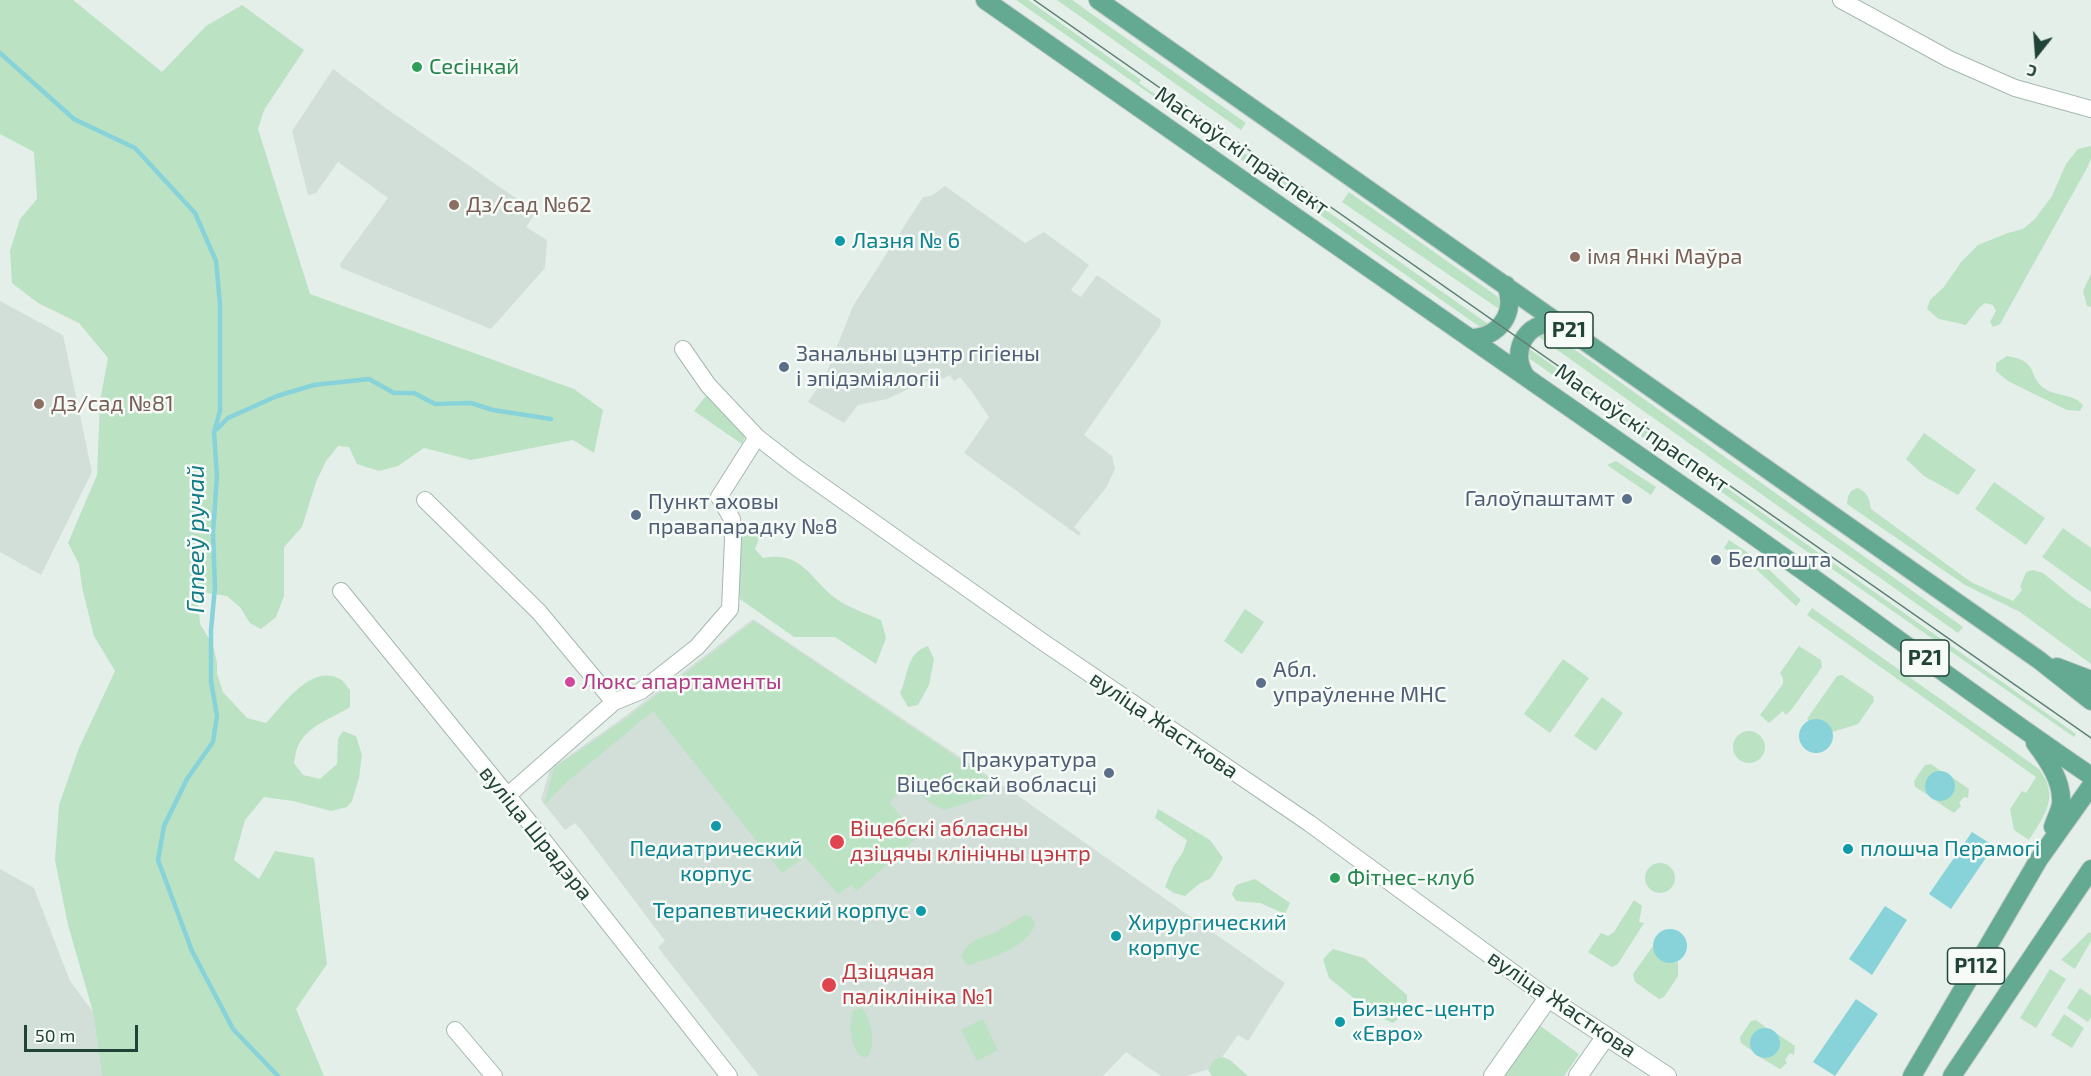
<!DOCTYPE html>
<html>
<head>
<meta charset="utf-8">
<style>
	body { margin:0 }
	#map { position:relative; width:2091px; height:1076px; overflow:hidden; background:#e4efe9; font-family:"Exo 2",sans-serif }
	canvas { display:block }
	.north { position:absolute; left:2007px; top:24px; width:60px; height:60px; -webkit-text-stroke:4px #f6fbf8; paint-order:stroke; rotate:197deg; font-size:16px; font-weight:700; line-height:24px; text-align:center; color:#214337 }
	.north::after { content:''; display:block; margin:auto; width:21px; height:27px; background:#214337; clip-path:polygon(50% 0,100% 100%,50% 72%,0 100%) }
	.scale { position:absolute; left:24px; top:1025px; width:114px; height:27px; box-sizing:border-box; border:3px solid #214337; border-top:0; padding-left:8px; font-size:18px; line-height:21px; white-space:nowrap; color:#214337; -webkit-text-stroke:4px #f6fbf8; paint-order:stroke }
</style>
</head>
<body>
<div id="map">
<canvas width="2091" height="1076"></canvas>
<div class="north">С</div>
<div class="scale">50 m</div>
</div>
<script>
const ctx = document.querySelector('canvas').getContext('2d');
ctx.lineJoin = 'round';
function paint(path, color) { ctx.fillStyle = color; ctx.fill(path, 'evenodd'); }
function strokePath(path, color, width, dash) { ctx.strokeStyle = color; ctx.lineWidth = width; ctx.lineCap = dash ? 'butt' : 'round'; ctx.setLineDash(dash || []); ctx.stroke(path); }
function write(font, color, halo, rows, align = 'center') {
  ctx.font = font + ' "Exo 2",sans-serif'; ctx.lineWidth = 5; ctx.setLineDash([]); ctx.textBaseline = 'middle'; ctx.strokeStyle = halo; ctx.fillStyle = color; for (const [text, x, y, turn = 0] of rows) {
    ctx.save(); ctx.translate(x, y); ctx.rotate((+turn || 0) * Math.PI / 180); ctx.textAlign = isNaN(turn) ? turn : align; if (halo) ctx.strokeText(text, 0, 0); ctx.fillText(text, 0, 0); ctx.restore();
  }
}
paint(new Path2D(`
	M333,69l47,35 156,108 -10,15 21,13 -2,28 -54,61 -150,-61 -1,-4 48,-66 -50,-36 -22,31 -8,2 -16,-64z
	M945,186l80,57 19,-11 45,33 -18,25 10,7 16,-22 64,45 -1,6 -76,109 28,21 3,13 -9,19 -32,39 7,6 -2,3 -115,-83 25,-36 -17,-25 -12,-15 -6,4 -4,-6 -8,4 -3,-4 -52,24 -29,6 -14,18 -36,-21 17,-25 28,-71 70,-109 8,-1z
	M0,301l63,34 29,137 -51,103 -41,-23z
	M753,619l264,176 268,188 -37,58 -10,-6 -23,32 -28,9h-26l-35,-24 -23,24h-344l-96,-122 -5,-7 7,-6 -83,-110 -7,-8 -10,7 -24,-30 9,-31 70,-49z
	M0,869l34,19 36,93 23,31 9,64h-102z`), '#d2dfd8');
paint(new Path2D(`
	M0,0h73l89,72 44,-46 36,-21 62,45 -40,60 -6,19 52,165 264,95 29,21 -9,43 -21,-13 -102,20 -47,-12 -26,18 -19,5 -22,-7 -8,-17 -11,-1 -12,15 -10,21 -14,45 -18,20v49l-8,21 -15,12 -11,-6 -10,-16 -13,-11 -20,-3 -9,9 2,22 13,21 4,18v11l6,18 24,26 19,5c17,-18 45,-60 74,-44 4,2 7,8 10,11v17c-17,11 -41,18 -51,37 -3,5 -4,13 -5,19l9,12 17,4 17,-15 1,-25 5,-8 13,5 6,19 -3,23 -7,23 -5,6 -16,4 -38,-10 -29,-4 -19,23 -11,40 25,19 16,-28 39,7 13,106 -31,45 28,67h-222l-9,-64 -25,-87 -13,-65 4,-55 20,-57 36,-77 -21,-35 -12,-49 -3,-23 -11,-21 29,-68 3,-74 8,-43 -29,-35 -41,-20 -26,-20 -2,-32 10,-32 17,-20 -3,-47 -34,-18z
	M1016,0h12l113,80 -2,3 91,64 -1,2z
	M1057,0h15l174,123 -5,7z
	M2091,146v13l-4,9 -87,156 -7,3 -3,-5 6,-11 -3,-6 -8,-2 -6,5 -13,17 -27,-6 -12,-10 3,-9 14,-13 17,-25 17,-17 30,-12 15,-4 11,-9 18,-24 14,-32 12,-15z
	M1243,152l248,174 -11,1 -241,-169z
	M1349,192l149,105 4,14 -160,-109z
	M2091,274v33l-4,-1 -4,-15z
	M1540,332l17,5 406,290 -5,6 -422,-298z
	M1528,348l548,386 -2,3 -544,-378z
	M2007,356c33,5 20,20 37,32 12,9 29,5 39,17l-3,6 -13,-1 -41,-20 -18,-9 -12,-10v-8z
	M711,396l34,40 -3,8 -48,-33 11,-14z
	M1924,433l52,37 -18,25 -34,-19 -18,-17z
	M1616,461l40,26 -5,8 -44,-30z
	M1994,482l51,36 -19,27 -51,-36z
	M1858,488c10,5 11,10 13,21l100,73 42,19 9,-11 -2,-3 6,-15 7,-2 10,3 32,26 16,10v55l-71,-52 -55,-27 -118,-81c1,-9 2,-14 11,-16z
	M2063,528l28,20v44l-49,-35z
	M746,530l14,6 -5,13 8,9c41,-8 48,24 75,42 12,8 29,14 43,20l5,18 -10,26 -41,-27h-41l-54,-38 -4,-38 2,-26z
	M1729,540l30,20 42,40 -5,6 -39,-36 -33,-22z
	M1812,608l227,161c21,28 6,45 -10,71l-15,-10 -4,-21 12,-18 4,2 10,-16 -229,-162z
	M1245,609l19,13 -22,32 -18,-13z
	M754,621l241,162 -3,10 -13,6 -35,11 -15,-8 -19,-17 -21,17 29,35 -61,54 -6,-6 -13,9 -33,-37 -23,16 -129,-162 -87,72 -22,22 10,-37 70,-48z
	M928,646l6,13 -5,26 -11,20 -10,2 -8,-14c9,-18 5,-39 28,-47z
	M1799,646l22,14 1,7 -30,42 -6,6 -3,-4 -14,12 -9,-8 23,-31v-6l-3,-5z
	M1563,659l26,19 -39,55 -26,-19z
	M1842,675l31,21 1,5 -16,23 -26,8c-5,-10 -12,-14 -23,-11l-2,-2 30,-43z
	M1602,697l21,16 -27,38 -22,-15z
	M1733 747a16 16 0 1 1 32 0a16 16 0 1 1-32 0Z
	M1931,764l11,8h-5l-11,8 -1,6 3,9 -13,-8 -1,-6 11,-16z
	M1950,776l19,13 -1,9 -4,-1 -5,6 2,3 -7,7 -21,-14 5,2 15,-21z
	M1158,809l52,31 13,18 -12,20 -12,6 -14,12 -11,-3 -9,-6 8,-20 10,-15 4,-12 -32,-22z
	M1645 878a15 15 0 1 1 30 0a15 15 0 1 1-30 0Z
	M1255,879l35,24 -5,11 -25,-11 -24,-2 -4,-7 4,-9z
	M1634,900l8,6 -3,16 5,1 -26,41 -6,3 -24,-15 13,-19 7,3 6,-4z
	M1025,915l6,1 4,9c-10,24 -44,32 -67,41l-7,-10c10,-18 17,-16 34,-24 10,-5 20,-11 30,-17z
	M2089,932l2,1v8l-16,28 -14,-9z
	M1653,946c3,12 11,20 25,16v14l-14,21 -5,2 -24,-17 -2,-8z
	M1333,949l31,9 43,37v17l-14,11 -18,-8 -46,-37 -6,-19z
	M2050,969l16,10 -30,49 -16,-10z
	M2080,988l11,8v21l-3,5 -21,-14z
	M859,1008l5,2c7,11 14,40 1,48 -15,-5 -17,-33 -12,-47z
	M2064,1014l20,14 -12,20 -21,-13z
	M983,1019l15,31 -21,11 -16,-31z
	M1756,1020l12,9 -5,-1 -12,19 3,5 -13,-9 -1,-6 11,-16z
	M1539,1025l40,29 -15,22h-61z
	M1776,1033l19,13 -1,9 -4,-2 -5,7 2,3 -7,6 -22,-13c17,4 25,-9 18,-23z
	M1223,1057l7,3 18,16h-36l-4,-6 7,-11z`), '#bbe2c3');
paint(new Path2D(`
	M1799 736a17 17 0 1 1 34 0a17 17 0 1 1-34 0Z
	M1925 786a15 15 0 1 1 30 0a15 15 0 1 1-30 0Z
	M1972,832l22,14 -43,63 -22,-15z
	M1885,906l22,14 -35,55 -23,-16z
	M1653 946a17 17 0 1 1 34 0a17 17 0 1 1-34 0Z
	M1856,999l22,15 -43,62 -22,-14z
	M1750 1043a15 15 0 1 1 30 0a15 15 0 1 1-30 0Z`), '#87d3d9');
strokePath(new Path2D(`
	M0,53l74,66 61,29 60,65 21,48 4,43v107l-6,21 3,44 -4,57 2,54 -4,43v51l6,35 -4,26 -26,37 -23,47 -6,34 34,91 41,78 45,47
	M217,429l11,-11 49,-22 37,-11 55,-6 25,14h20l21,11 36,-1 22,7 58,9`), '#87d3d9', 4.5);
const minor = new Path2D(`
	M1841,0l108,59 66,29 76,21
	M683,349l25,36 49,52 40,31 243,172 269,183 239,175
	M425,500l114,112 75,90
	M341,591l188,231 200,254
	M507,796l107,-94 27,-11 56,-44 33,-38 3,-70 -1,-20 -13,-22 38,-60
	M455,1030l39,46`);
const tertiary = new Path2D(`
	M1493,1076l55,-78 119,78
	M1578,1076l28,-40`);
const primary = new Path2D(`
	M985,0c244,172 491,341 735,512 125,87 246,179 371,264
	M1098,0l941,660 52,41
	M1470,338c29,0 47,-25 36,-53
	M1527,378c-21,-27 3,-64 36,-52
	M2057,667l34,13
	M2035,743c13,17 28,39 26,61 -1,7 -6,16 -8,23
	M1912,1076l127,-217 52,-73
	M1952,1076l139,-207`);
strokePath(minor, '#a6b8b0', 18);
strokePath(tertiary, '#a6b8b0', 20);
strokePath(primary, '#c1cac7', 20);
strokePath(minor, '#fff', 16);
strokePath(tertiary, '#fff', 18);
strokePath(primary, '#64a992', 18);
strokePath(new Path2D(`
	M1034,0l1057,738`), '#5c7f73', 1.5);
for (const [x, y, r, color] of [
	[417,67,6,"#2e9e5b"],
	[454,205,6,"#8d6e63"],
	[840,241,6,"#0f9aa8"],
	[1575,257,6,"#8d6e63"],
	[784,367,6,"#5c6f8a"],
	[39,404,6,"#8d6e63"],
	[1627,499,6,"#5c6f8a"],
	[636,515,6,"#5c6f8a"],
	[1716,560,6,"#5c6f8a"],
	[570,682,6,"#d1479c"],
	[1261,683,6,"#5c6f8a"],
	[1109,773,6,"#5c6f8a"],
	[716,826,6,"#0f9aa8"],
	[837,842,8,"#e0444e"],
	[1848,849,6,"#0f9aa8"],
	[1335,878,6,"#2e9e5b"],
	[921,911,6,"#0f9aa8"],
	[1116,936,6,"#0f9aa8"],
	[829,985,8,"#e0444e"],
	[1340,1022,6,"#0f9aa8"]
]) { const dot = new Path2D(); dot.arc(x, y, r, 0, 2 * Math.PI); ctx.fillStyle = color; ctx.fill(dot); strokePath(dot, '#f6fbf8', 2); }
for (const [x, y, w] of [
	[1569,330,48],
	[1925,658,48],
	[1976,966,57]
]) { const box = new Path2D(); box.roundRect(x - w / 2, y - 18, w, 36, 4.5); ctx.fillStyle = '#f6fbf8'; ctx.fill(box); strokePath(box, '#214337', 1.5); }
write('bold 21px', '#214337', null, [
	["Р21",1569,330],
	["Р21",1925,658],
	["Р112",1976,966]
]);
write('22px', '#27864d', '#f6fbf8', [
	["Сесінкай",429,67],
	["Фітнес-клуб",1347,878]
], 'left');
write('22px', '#214337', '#f6fbf8', [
	["Маскоўскі праспект",1242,151,35],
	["Маскоўскі праспект",1642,428,35],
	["вуліца Жасткова",1164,725,34],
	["вуліца Шрадэра",536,833,51],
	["вуліца Жасткова",1562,1004,34]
]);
write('22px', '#785e54', '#f6fbf8', [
	["Дз/сад №62",466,205],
	["імя Янкі Маўра",1587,257],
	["Дз/сад №81",51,404]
], 'left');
write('22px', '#0d838f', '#f6fbf8', [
	["Лазня № 6",852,241],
	["Педиатрический",716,849,"center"],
	["корпус",716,874,"center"],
	["плошча Перамогі",1860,849],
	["Терапевтический корпус",909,911,"right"],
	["Хирургический",1128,923],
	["корпус",1128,948],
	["Бизнес-центр",1352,1009],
	["«Евро»",1352,1034]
], 'left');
write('22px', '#4e5e75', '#f6fbf8', [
	["Занальны цэнтр гігіены",796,354],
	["і эпідэміялогіі",796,379],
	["Галоўпаштамт",1615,499,"right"],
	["Пункт аховы",648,502],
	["правапарадку №8",648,527],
	["Белпошта",1728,560],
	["Абл.",1273,670],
	["упраўленне МНС",1273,695],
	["Пракуратура",1097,760,"right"],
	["Віцебскай вобласці",1097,785,"right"]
], 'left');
write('22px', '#b23c85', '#f6fbf8', [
	["Люкс апартаменты",582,682]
], 'left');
write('22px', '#be3a42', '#f6fbf8', [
	["Віцебскі абласны",850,829],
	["дзіцячы клінічны цэнтр",850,854],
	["Дзіцячая",842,972],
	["паліклініка №1",842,997]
], 'left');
write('italic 24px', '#147c87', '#f6fbf8', [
	["Гапееў ручай",196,539,-90]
]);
</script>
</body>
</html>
